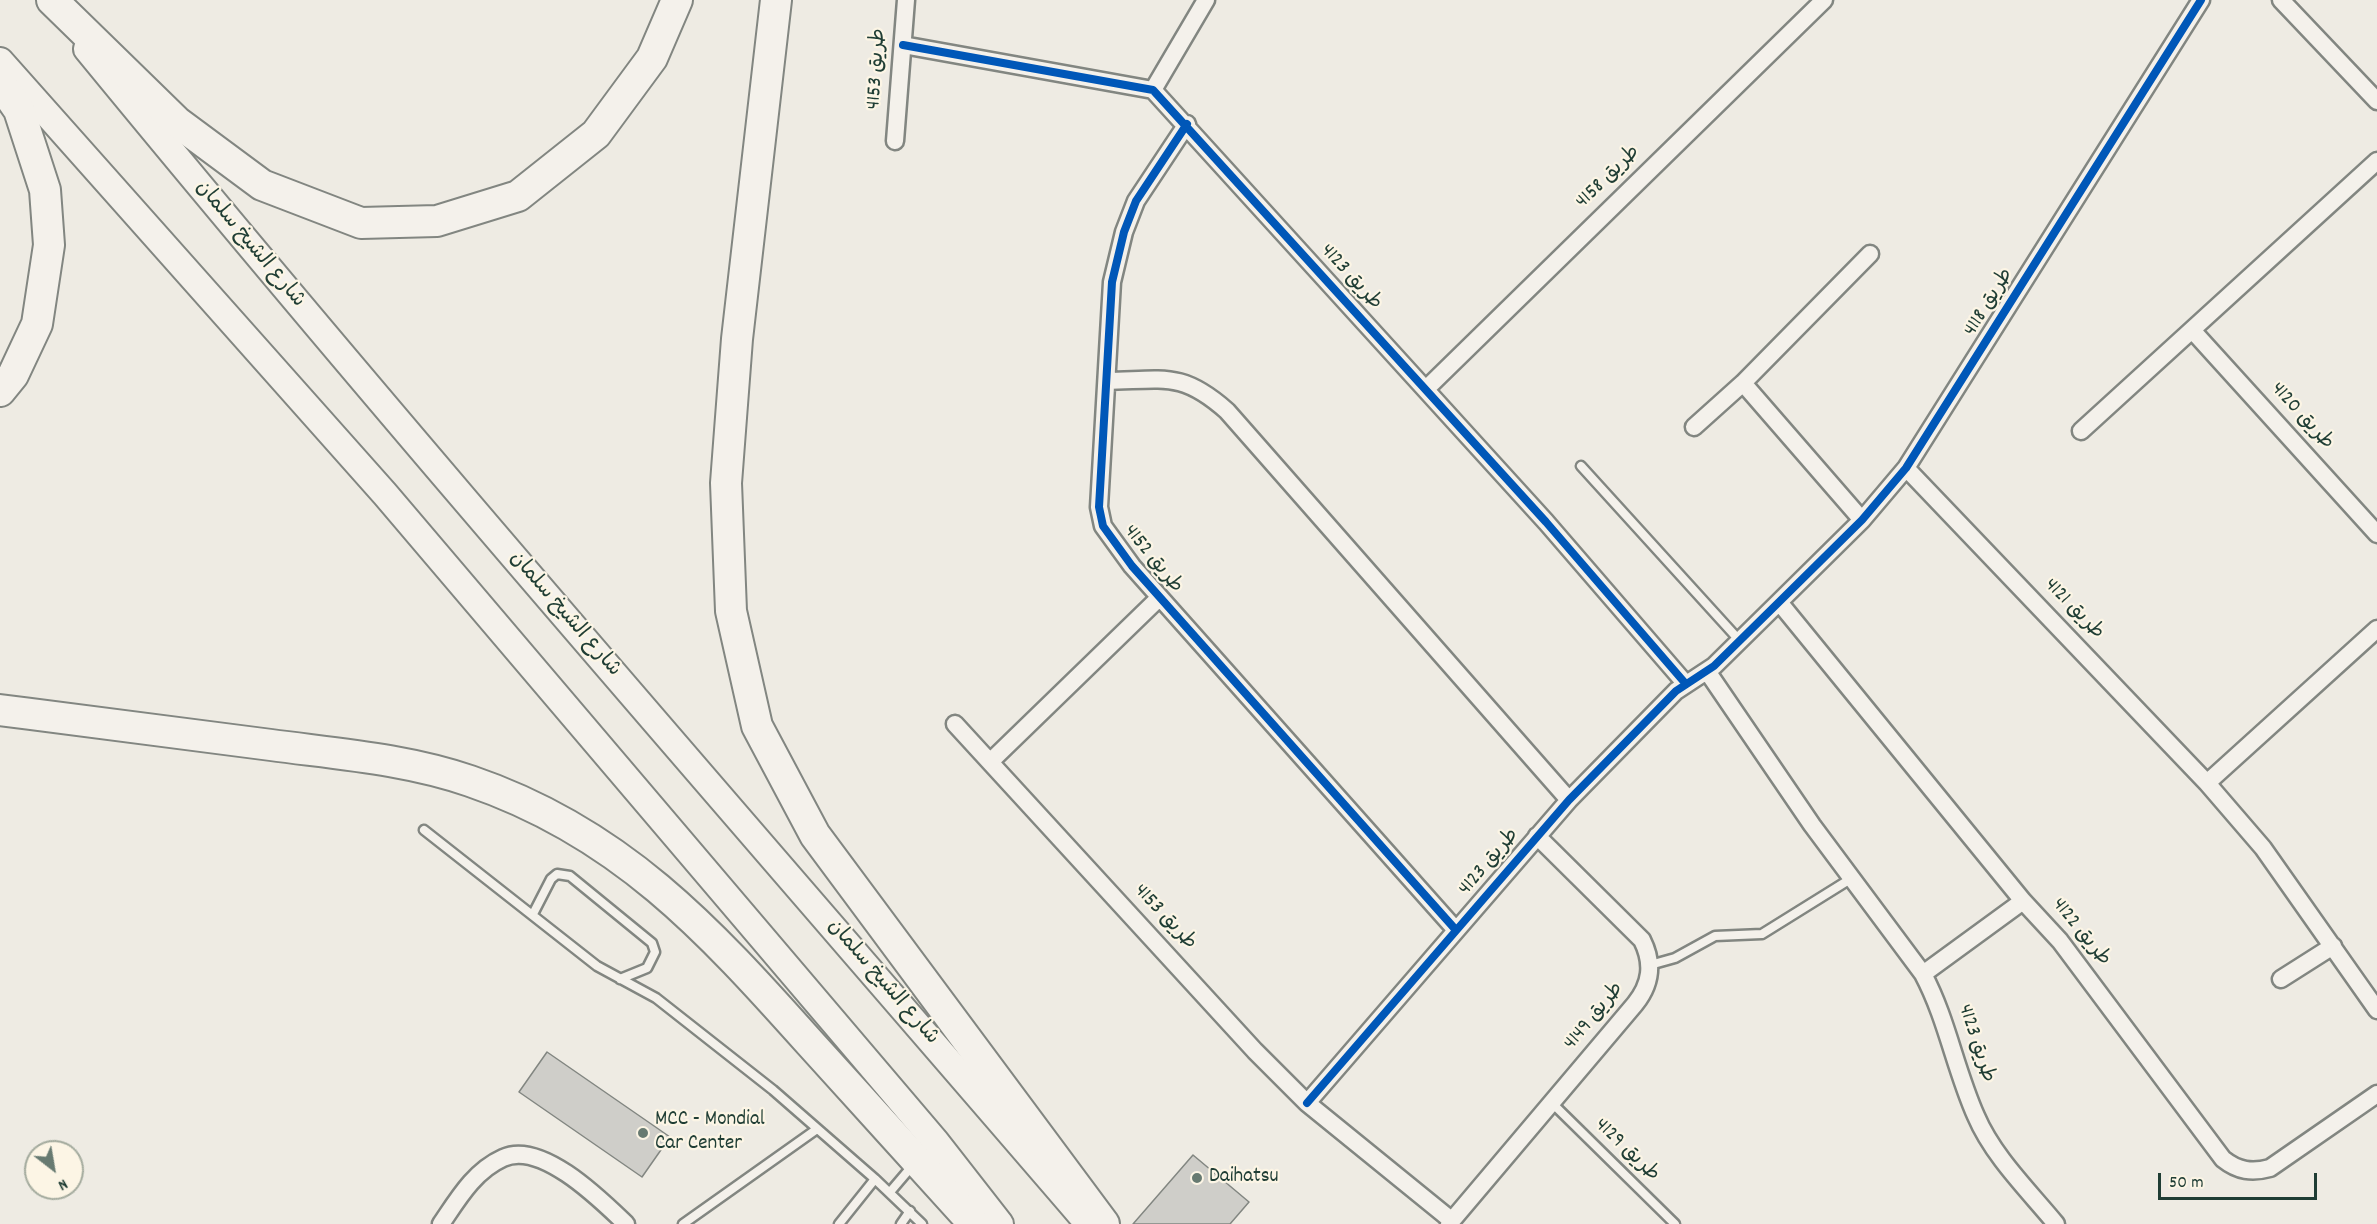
<!DOCTYPE html>
<html>
<head>
<meta charset="utf-8">
<style>
	body { margin:0 }
	#map { position:relative; width:2377px; height:1224px; overflow:hidden; background:#eeebe3; font-family:Dekko,sans-serif }
	canvas { display:block }
	.north { position:absolute; left:24px; top:1140px; width:60px; height:60px; box-sizing:border-box; background:#fcf5e5; border:2px solid #a4ab9e; border-radius:50%; rotate:149deg; font-size:16px; font-weight:700; line-height:24px; text-align:center; color:#1f3d34 }
	.north::after { content:''; display:block; margin:auto; width:21px; height:27px; background:#677a71; clip-path:polygon(50% 0,100% 100%,50% 72%,0 100%) }
	.scale { position:absolute; left:2158px; top:1173px; width:159px; height:27px; box-sizing:border-box; border:3px solid #1f3d34; border-top:0; padding-left:8px; font-size:18px; line-height:21px; white-space:nowrap; color:#1f3d34; -webkit-text-stroke:4px #fcf5e5; paint-order:stroke }
</style>
</head>
<body>
<div id="map">
<canvas width="2377" height="1224"></canvas>
<div class="north">N</div>
<div class="scale">50 m</div>
</div>
<script>
const ctx = document.querySelector('canvas').getContext('2d');
ctx.lineJoin = 'round';
function paint(path, color) { ctx.fillStyle = color; ctx.fill(path, 'evenodd'); }
function strokePath(path, color, width, dash) { ctx.strokeStyle = color; ctx.lineWidth = width; ctx.lineCap = dash ? 'butt' : 'round'; ctx.setLineDash(dash || []); ctx.stroke(path); }
function write(font, color, halo, rows, align = 'center') {
  ctx.font = font + ' Dekko,"Playpen Sans Arabic",sans-serif'; ctx.lineWidth = 4.5; ctx.setLineDash([]); ctx.textBaseline = 'middle'; ctx.strokeStyle = halo; ctx.fillStyle = color; for (const [text, x, y, turn = 0] of rows) {
    ctx.save(); ctx.translate(x, y); ctx.rotate((+turn || 0) * Math.PI / 180); ctx.textAlign = isNaN(turn) ? turn : align; if (halo) ctx.strokeText(text, 0, 0); ctx.fillText(text, 0, 0); ctx.restore();
  }
}
const building = new Path2D(`
	M547,1052l123,85 -28,40 -123,-85z
	M1193,1155l56,47 -19,22h-97z`);
paint(building, '#cfcec9');
strokePath(building, '#828681', 1.5);
const service = new Path2D(`
	M1581,466l159,175
	M424,830l173,136 59,32 117,92 102,89 47,45
	M533,914l18,-35 6,-5 13,2 82,67 3,9 -8,16 -27,11
	M1650,965l25,-7 40,-22 47,-2 90,-56
	M1552,1103l123,121
	M890,1192l23,-27
	M683,1224l134,-95
	M839,1224l36,-45
	M901,1224l9,-13`);
const minor = new Path2D(`
	M2281,0l96,101
	M903,45l250,45 393,432 139,161
	M1153,90l53,-90
	M1187,124l-51,77 -12,31 -12,50 -13,225 4,19 29,40 323,363
	M895,141l11,-141
	M2192,330l185,204
	M1107,381c57,-1 75,-10 120,30l342,389
	M1743,383l119,137
	M1426,389l398,-389
	M1694,427l49,-44 127,-129
	M2081,431l296,-270
	M1906,468l301,315 56,65 114,162
	M1779,602l244,299 37,40 163,218c15,12 29,14 47,9l107,-74
	M1707,671l105,154 111,149c24,45 32,95 53,142 17,40 52,74 80,108
	M955,724l300,327 52,52 144,117
	M990,762l169,-164
	M2207,783l170,-154
	M1923,974l100,-73
	M2281,979l52,-33
	M1307,1103l262,-303 107,-109 38,-25 65,-64 83,-82 44,-52 295,-468
	M441,1224c17,-25 33,-53 62,-66 38,-18 98,42 123,66
	M1449,1224l186,-220c16,-20 19,-40 7,-64l-105,-104`);
const primary = new Path2D(`
	M87,49c324,395 661,779 994,1166
	M0,61l385,433 551,648 64,82`);
const motorway = new Path2D(`
	M52,0l125,122 85,63 99,38 76,-2 81,-25 78,-62 56,-76 25,-58
	M776,0l-39,339 -11,144 5,128 26,115 58,109 289,389
	M0,83l19,27 26,80 4,55 -12,79 -24,51 -13,16
	M0,710c90,12 180,23 271,35 67,9 135,14 199,36 150,51 238,148 340,262 55,60 109,121 164,181`);
strokePath(service, '#828681', 13);
strokePath(minor, '#828681', 21);
strokePath(primary, '#828681', 30);
strokePath(motorway, '#828681', 34);
strokePath(service, '#f4f1eb', 8);
strokePath(minor, '#f4f1eb', 16);
strokePath(primary, '#f4f1eb', 26);
strokePath(motorway, '#f4f1eb', 30);
strokePath(new Path2D(`
	M903,45l250,45 393,432 139,161
	M1187,124l-51,77 -12,31 -12,50 -13,225 4,19 29,40 323,363
	M1307,1103l262,-303 107,-109 38,-25 65,-64 83,-82 44,-52 295,-468`), '#0057b8', 8);
for (const [x, y, r, color] of [
	[643,1133,6,"#677a71"],
	[1197,1178,6,"#677a71"]
]) { const dot = new Path2D(); dot.arc(x, y, r, 0, 2 * Math.PI); ctx.fillStyle = color; ctx.fill(dot); strokePath(dot, '#fcf5e5', 2); }
write('21px', '#1f3d34', '#fcf5e5', [
	["طريق 4153",878,69,-86],
	["طريق 4158",1609,178,-44],
	["شارع الشيخ سلمان",249,245,50],
	["طريق 4123",1350,278,48],
	["طريق 4118",1990,303,-58],
	["طريق 4120",2301,417,48],
	["طريق 4152",1152,560,51],
	["طريق 4121",2073,610,46],
	["شارع الشيخ سلمان",564,615,49],
	["طريق 4123",1490,863,-49],
	["طريق 4153",1164,918,47],
	["طريق 4122",2080,933,51],
	["شارع الشيخ سلمان",882,983,49],
	["طريق 4149",1595,1017,-50],
	["طريق 4123",1975,1044,72],
	["طريق 4129",1626,1151,44]
]);
write('21px', '#1f3d34', '#fcf5e5', [
	["MCC - Mondial",655,1121],
	["Car Center",655,1145],
	["Daihatsu",1209,1178]
], 'left');
</script>
</body>
</html>
